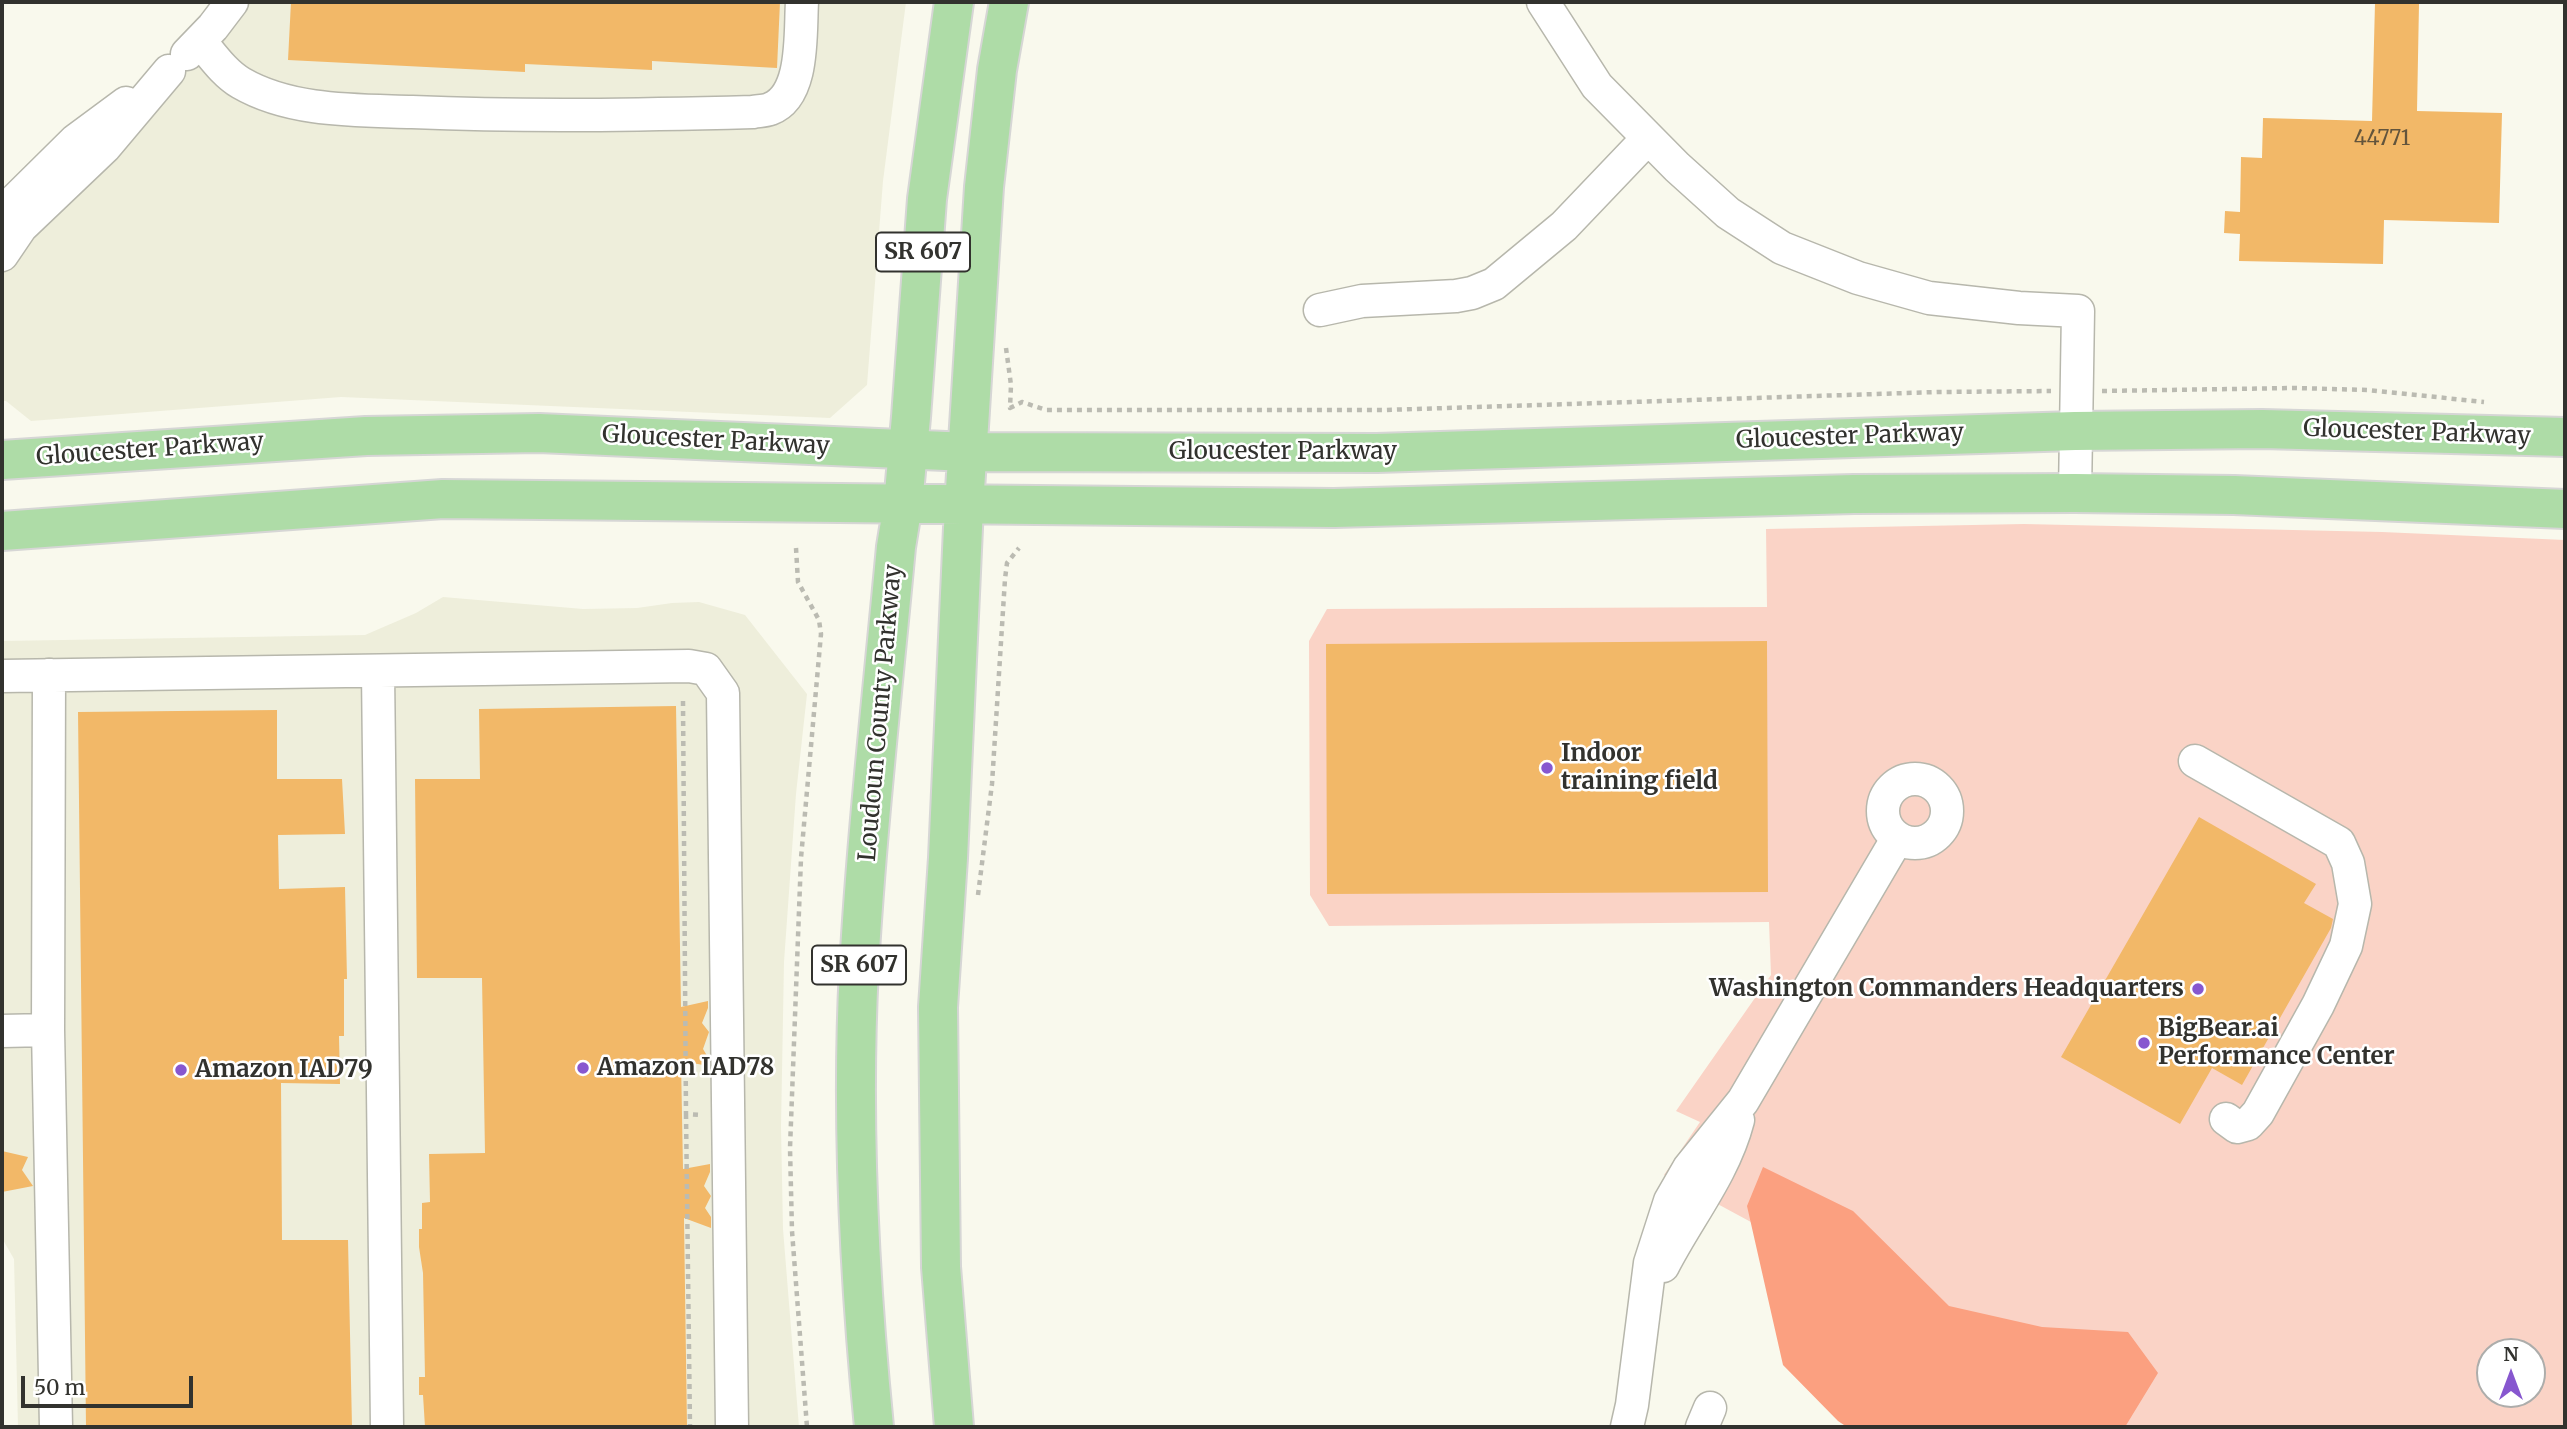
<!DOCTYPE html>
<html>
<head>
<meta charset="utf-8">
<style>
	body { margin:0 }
	#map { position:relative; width:2567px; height:1429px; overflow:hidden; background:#f9f9ed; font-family:Merriweather,serif }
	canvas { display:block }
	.frame { position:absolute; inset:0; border:4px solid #32322e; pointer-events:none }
	.north { position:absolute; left:2476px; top:1338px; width:70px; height:70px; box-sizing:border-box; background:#fff; border:2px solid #adadab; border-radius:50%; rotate:0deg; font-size:19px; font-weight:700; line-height:28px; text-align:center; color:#32322e }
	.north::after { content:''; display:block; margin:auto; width:24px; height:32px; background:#8757cf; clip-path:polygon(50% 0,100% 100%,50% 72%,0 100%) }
	.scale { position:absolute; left:21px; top:1376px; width:172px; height:32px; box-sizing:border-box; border:4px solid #32322e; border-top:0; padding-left:9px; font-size:21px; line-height:24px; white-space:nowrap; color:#32322e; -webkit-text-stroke:5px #fff; paint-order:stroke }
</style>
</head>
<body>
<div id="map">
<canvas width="2567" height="1429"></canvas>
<div class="frame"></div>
<div class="north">N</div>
<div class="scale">50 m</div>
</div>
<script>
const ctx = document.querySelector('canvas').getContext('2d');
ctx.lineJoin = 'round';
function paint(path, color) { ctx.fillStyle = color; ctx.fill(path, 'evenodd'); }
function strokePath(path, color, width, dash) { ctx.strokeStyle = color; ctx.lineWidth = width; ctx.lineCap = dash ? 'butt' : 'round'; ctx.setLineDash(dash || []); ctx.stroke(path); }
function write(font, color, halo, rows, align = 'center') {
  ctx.font = font + ' Merriweather,serif'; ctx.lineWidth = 5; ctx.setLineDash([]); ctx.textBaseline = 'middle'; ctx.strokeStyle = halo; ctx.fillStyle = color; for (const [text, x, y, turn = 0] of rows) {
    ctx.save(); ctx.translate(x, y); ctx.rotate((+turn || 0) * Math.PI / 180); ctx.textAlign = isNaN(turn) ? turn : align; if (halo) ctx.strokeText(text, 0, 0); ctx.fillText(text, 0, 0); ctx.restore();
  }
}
paint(new Path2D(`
	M227,2h679l-23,179 -16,204 -37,33 -489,-21 -310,24 -25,-20h-4v-159z
	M443,597l140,12 54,-1 35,-5 27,-1 46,13 62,79 -11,100 -12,168 -3,165 2,102 16,198h-781l-4,-168 -12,-21v-597l363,-6 51,-22z`), '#eeeedb');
paint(new Path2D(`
	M2024,524l358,8 183,8v887h-646l-157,-199 -98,-53 36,-53 -24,-11 95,-136 -2,-53 -440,4 -19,-31 -1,-254 18,-32 440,-2 -1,-78zM2490,1352h42v42h-42z`), '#fad3c6');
paint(new Path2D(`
	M1763,1167l90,44 96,95 93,21 86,5 30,41 -33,54h-278l-9,-6 -55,-56 -36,-159z`), '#fba080');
paint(new Path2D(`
	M291,2h489l-3,66 -125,-7v9l-127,-6v8l-237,-12z
	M2375,3l44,1 -2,107 85,2 -3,110 -115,-3 -1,44 -144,-3 1,-27 -16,-1 1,-22 15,1 1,-55 21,1 1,-40 109,3z
	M1767,641l1,251 -441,2 -1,-250z
	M676,706l5,301 27,-6v7l-6,15 7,9 -6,17 6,10v7l-28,-5 2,108 27,-5v8l-6,14 7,10 -6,12 6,9v11l-27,-10 3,209h-262l-2,-32h-4v-18h6l-2,-104 -4,-26v-18h3v-26l8,-1 -1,-48 56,-1 -3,-175h-65l-2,-199h65l-1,-70z
	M277,710v69h65l3,55 -67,1 1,54 66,-2 2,92h-3v57h-5l1,48 -59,-1 1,157h66l4,187h-266l-8,-715z
	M2199,817l117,67 -12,19 29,16 -2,9 -89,157 -30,-17 -32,56 -119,-67z
	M2,1151l26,6 -6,13 11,16 -31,6z`), '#f2b868');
const minor = new Path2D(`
	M1543,2l54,84 80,81 51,46 54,35 76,30 71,20 90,10 59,3 -3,182
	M200,41c12,14 24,32 41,42 50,29 115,27 171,29 114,5 227,3 341,0 5,-1 12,-1 17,-3 35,-13 30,-76 32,-107
	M187,54l26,-27 19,-25
	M2,213l74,-73 50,-37
	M2,255l19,-28 84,-80 64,-76
	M1320,310l42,-9 94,-5 16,-3 22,-9 70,-58 84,-88
	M378,672l9,755
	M49,675l-1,355 8,397
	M2,676l687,-10 17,3 17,24 9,734
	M2195,761l144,82 9,20 7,41 -9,42 -28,59 -60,108 -10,11 -11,3 -11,-8
	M1883 811a32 32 0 1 1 64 0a32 32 0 1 1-64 0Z
	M2,1031l46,-1
	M1663,1266c25,-49 61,-92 75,-146
	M1627,1427l5,-22 18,-142 20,-62 19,-33 54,-67 154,-262
	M1702,1427l8,-19`);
const major = new Path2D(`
	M2,460l364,-24 173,-3 429,19 409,1 698,-22 187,-2 303,8
	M2,531l441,-32 891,9 520,-14 221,-1 159,2 331,14
	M874,1427c-15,-152 -23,-306 -15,-459 8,-140 24,-281 37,-421l7,-43 8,-87 16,-218 27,-197
	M954,1427l-13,-160 -3,-260 10,-149 16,-352 20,-319 13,-117 12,-68`);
strokePath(minor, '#b7b7ac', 35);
strokePath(major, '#d6d6d5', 42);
strokePath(new Path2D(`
	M1006,348l5,37 -1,23 12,-6 24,8h339l553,-18 113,-1
	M2102,391l193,-3 73,2 116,12
	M796,548l2,34 21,38 2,14 -20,224 -11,290 2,83 15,196
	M683,701l3,413 16,1
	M978,895l14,-111 13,-205 2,-16 12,-15
	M686,1114l4,313`), '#bbbbb2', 4.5, [5, 5]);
strokePath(minor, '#fff', 32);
strokePath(major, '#aedca7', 38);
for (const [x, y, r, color] of [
	[1547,768,7,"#8757cf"],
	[2198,989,7,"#8757cf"],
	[2144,1043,7,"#8757cf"],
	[583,1068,7,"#8757cf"],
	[181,1070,7,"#8757cf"]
]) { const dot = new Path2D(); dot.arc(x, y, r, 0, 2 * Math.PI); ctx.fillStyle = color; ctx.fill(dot); strokePath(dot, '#fff', 2.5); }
write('21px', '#62543c', null, [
	["44771",2382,139]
]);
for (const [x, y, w] of [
	[923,252,94],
	[859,965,94]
]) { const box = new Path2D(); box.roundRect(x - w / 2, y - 19.5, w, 39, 5); ctx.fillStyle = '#fff'; ctx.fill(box); strokePath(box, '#32322e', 2); }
write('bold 23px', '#32322e', null, [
	["SR 607",923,252],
	["SR 607",859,965]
]);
write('24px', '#32322e', '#fff', [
	["Gloucester Parkway",2417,433,2],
	["Gloucester Parkway",1850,437,-2],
	["Gloucester Parkway",716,441,3],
	["Gloucester Parkway",150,450,-4],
	["Gloucester Parkway",1283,452],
	["Loudoun County Parkway",881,713,-85]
]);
write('bold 24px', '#32322e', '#fff', [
	["Indoor",1561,754],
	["training field",1561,782],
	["Washington Commanders Headquarters",2184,989,"right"],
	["BigBear.ai",2158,1029],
	["Performance Center",2158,1057],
	["Amazon IAD78",597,1068],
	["Amazon IAD79",195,1070]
], 'left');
</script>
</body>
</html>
